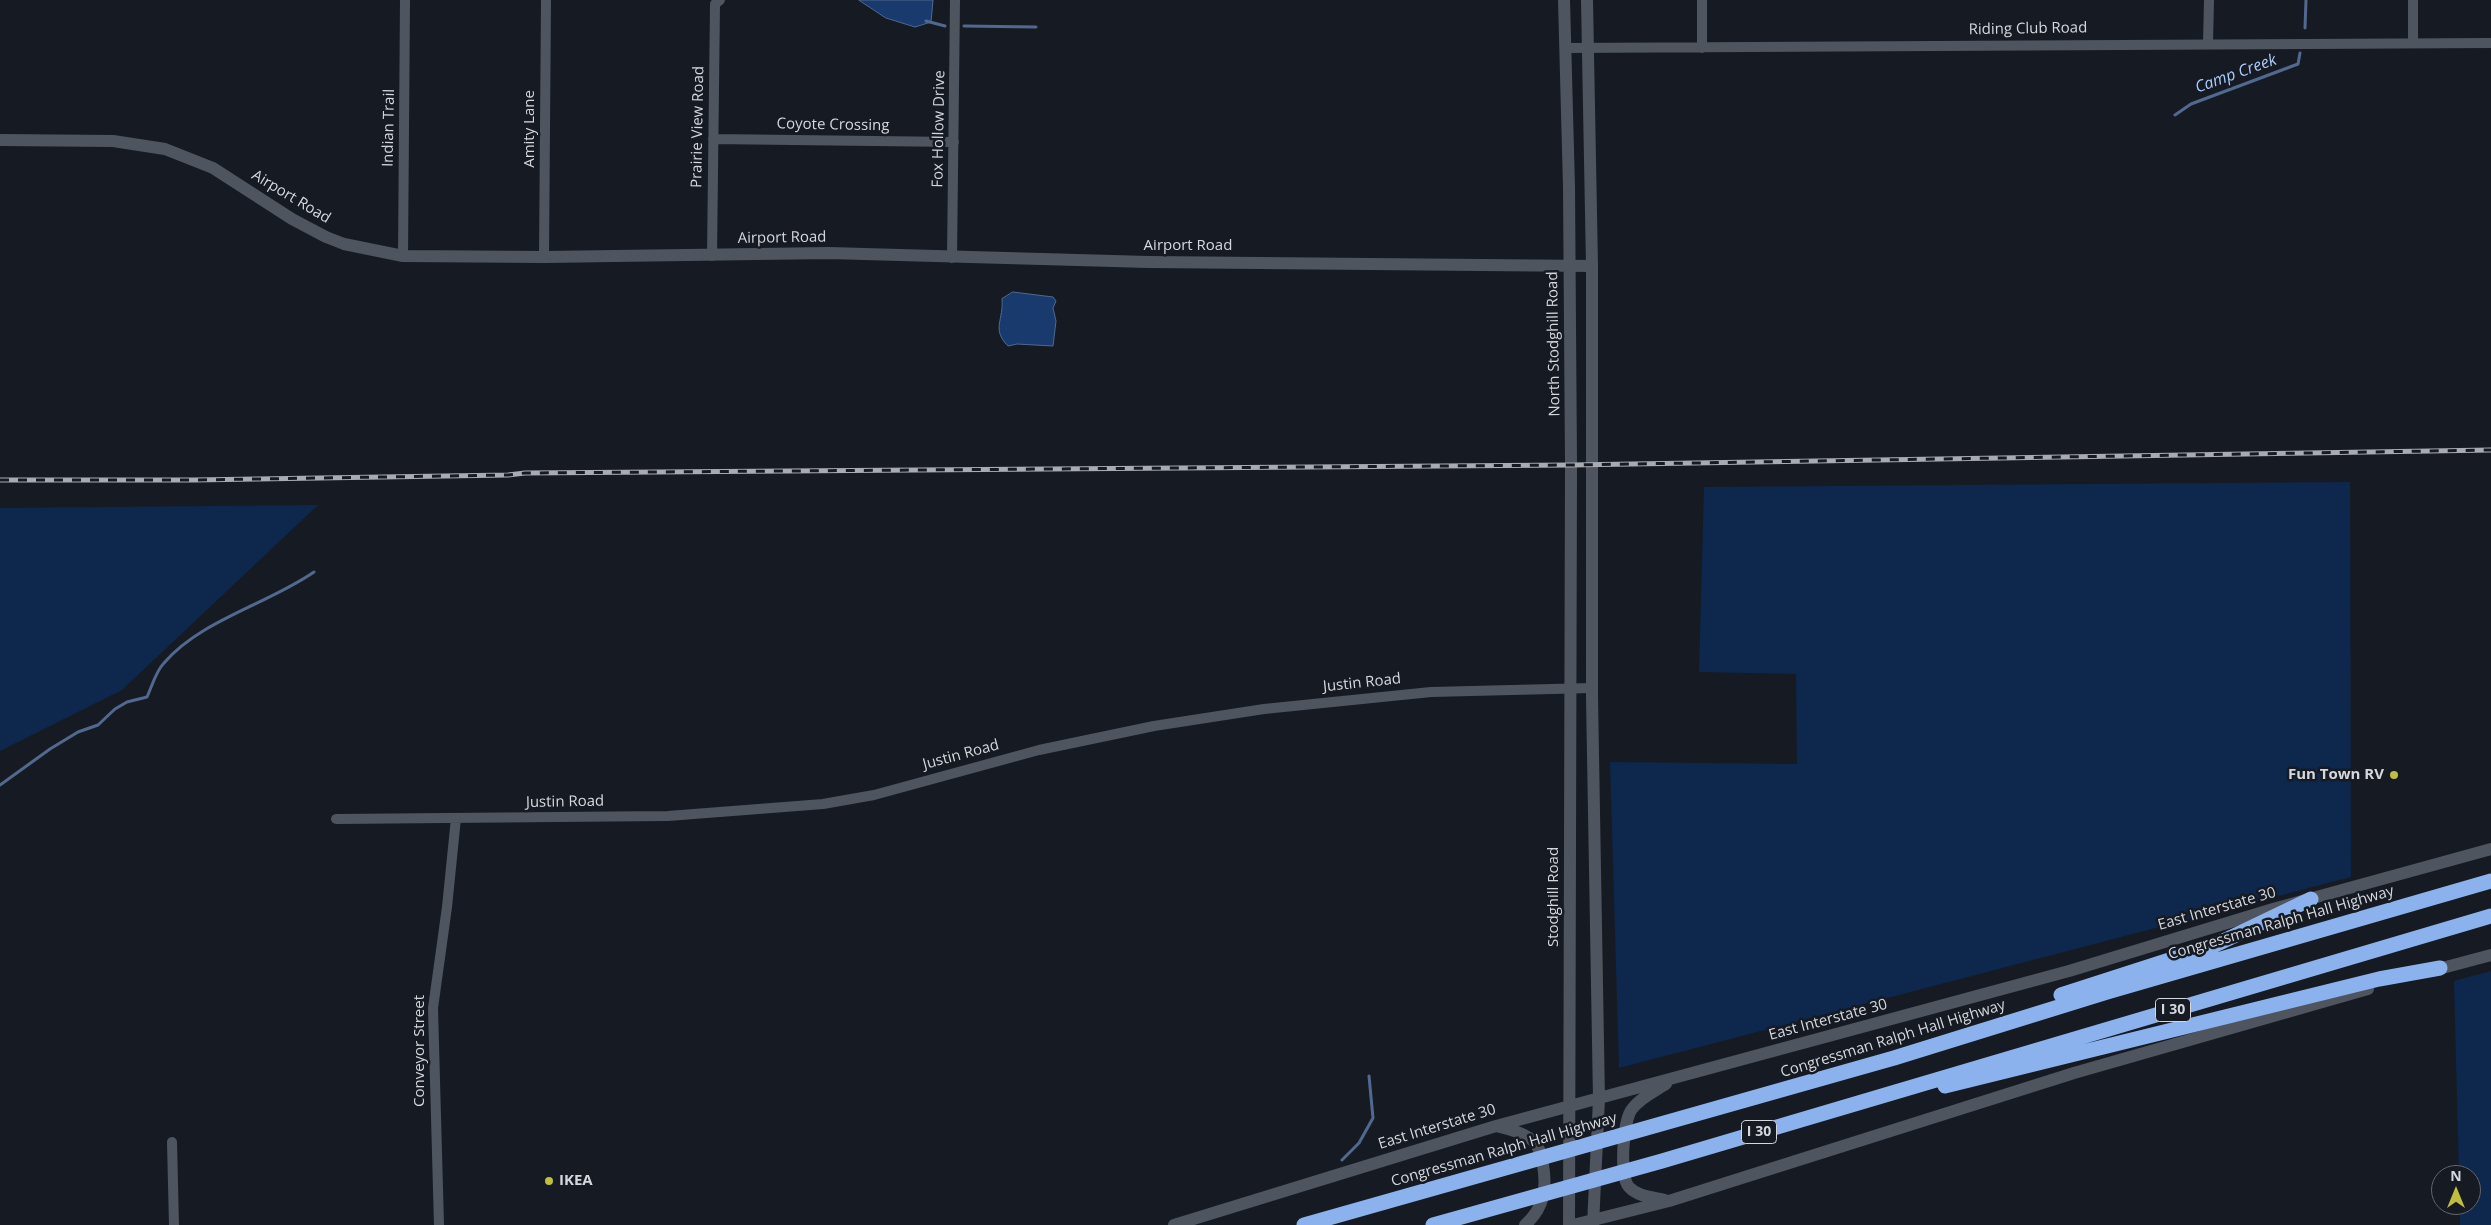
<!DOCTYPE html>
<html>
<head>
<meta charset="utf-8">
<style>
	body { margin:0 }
	#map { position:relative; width:2491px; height:1225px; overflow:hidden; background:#161b23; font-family:"Open Sans",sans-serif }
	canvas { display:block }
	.north { position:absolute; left:2431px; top:1165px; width:50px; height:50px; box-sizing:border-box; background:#161b23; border:1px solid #62666d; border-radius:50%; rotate:0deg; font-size:14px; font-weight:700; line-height:20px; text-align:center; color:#d4d7dd }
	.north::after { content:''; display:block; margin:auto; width:18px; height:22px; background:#c0be41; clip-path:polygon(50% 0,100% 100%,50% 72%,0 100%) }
</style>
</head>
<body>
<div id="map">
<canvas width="2491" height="1225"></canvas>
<div class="north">N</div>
</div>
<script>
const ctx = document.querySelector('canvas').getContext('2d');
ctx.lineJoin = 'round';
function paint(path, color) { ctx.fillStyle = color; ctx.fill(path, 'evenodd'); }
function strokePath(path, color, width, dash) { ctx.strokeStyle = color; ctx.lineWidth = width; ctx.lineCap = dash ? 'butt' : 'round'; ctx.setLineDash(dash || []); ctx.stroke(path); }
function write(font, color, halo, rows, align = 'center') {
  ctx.font = font + ' "Open Sans",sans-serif'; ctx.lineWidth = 5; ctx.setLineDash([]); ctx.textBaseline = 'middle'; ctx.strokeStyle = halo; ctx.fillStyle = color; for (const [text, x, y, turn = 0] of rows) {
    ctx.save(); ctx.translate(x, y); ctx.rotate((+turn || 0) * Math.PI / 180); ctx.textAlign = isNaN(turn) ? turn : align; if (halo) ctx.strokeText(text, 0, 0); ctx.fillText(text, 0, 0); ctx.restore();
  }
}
paint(new Path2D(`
	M2350,482l1,395 -732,191 -9,-306 187,2 -1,-90 -97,-2 5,-185z
	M318,505l-196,185 -122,61v-243z
	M2491,971v254h-31v-20h11v-30h-12l-5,-194z`), '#0e274c');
const water = new Path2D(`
	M859,0h74l-2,22 -16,5 -29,-9z
	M1013,292l40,5 3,4 -3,7 3,13 -3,25 -36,-2 -9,2c-17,-17 -4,-26 -6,-47z`);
paint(water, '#193a6d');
strokePath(water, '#51698f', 1);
strokePath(new Path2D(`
	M926,21l19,5
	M964,26l72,1
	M2305,28l1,-28
	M2175,115l16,-11 107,-40 2,-11
	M0,785l50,-36 28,-17 20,-7 17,-16 12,-7 20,-5c5,-11 9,-26 17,-34 37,-43 104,-59 150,-91
	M1342,1160l17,-17 14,-25 -4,-42`), '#51698f', 3);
strokePath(new Path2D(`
	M1702,0v48
	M2413,0v43
	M2208,44l1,-44
	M1565,48l926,-5
	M713,139l241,3
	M403,256l2,-256
	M712,256l3,-252 5,-4
	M544,257l2,-257
	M952,258l3,-258
	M336,819l332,-3 155,-12 51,-9 165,-45 115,-24 110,-17 167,-17 161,-4
	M172,1142l2,83
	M439,1225l-6,-217 14,-101 9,-89`), '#4f555e', 10);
strokePath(new Path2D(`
	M0,140l113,1 52,8 48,19 79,51 34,18 18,7 59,12 141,1 285,-4 319,9 444,4`), '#4f555e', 12);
strokePath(new Path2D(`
	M1564,0l5,187 2,278 -2,760
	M1587,0l5,266v431l7,402 -6,126
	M2431,971l60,-16
	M1496,1126c12,3 26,6 36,14 8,7 9,15 11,25 4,24 1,43 -18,60
	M1665,1200c-12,-3 -27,-3 -36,-13 -10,-10 -6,-67 3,-78 8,-11 23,-18 34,-25
	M1174,1225l322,-99 573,-155 204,-62 218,-60
	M1573,1225l96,-24 405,-128 294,-84`), '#4f555e', 12);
strokePath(new Path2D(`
	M2061,995l152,-49 98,-47
	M1945,1086l434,-107 61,-11
	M1304,1225l590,-167 213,-66 384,-111
	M1433,1225l229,-64 829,-245`), '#8bb2ec', 15);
const rail = new Path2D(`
	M0,480h194l314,-5 17,-2 1046,-8 920,-15`);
strokePath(rail, '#a8abb2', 5);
strokePath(rail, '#161b23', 3, [9]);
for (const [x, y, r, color] of [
	[2394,775,5,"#c0be41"],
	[549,1181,5,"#c0be41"]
]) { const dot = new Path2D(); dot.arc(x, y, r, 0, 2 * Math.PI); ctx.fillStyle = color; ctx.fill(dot); strokePath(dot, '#161b23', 2); }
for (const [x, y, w] of [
	[2173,1010,35],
	[1759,1132,35]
]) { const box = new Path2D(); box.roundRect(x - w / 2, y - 11.5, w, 23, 4); ctx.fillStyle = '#161b23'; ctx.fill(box); strokePath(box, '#d4d7dd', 1); }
write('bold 14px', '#d4d7dd', null, [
	["I 30",2173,1010],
	["I 30",1759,1132]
]);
write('15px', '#d4d7dd', '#161b23', [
	["Riding Club Road",2028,29,-1],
	["Coyote Crossing",833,125,1],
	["Prairie View Road",698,127,-89],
	["Indian Trail",389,128,-89],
	["Amity Lane",530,129,-90],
	["Fox Hollow Drive",939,129,-89],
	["Airport Road",291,197,31],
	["Airport Road",782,238,-1],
	["Airport Road",1188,246],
	["North Stodghill Road",1554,344,-91],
	["Justin Road",1362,683,-6],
	["Justin Road",961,755,-15],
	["Justin Road",565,802,-1],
	["Stodghill Road",1554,897,-90],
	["East Interstate 30",2217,909,-16],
	["Congressman Ralph Hall Highway",2281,923,-16],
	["East Interstate 30",1828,1020,-15],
	["Congressman Ralph Hall Highway",1893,1039,-17],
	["Conveyor Street",420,1051,-90],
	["East Interstate 30",1437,1127,-17],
	["Congressman Ralph Hall Highway",1504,1150,-16]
]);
write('bold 15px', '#d4d7dd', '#161b23', [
	["Fun Town RV",2384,775],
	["IKEA",559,1181,"left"]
], 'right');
write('italic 16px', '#abcbfb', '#161b23', [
	["Camp Creek",2236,74,-20]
]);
</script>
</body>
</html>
